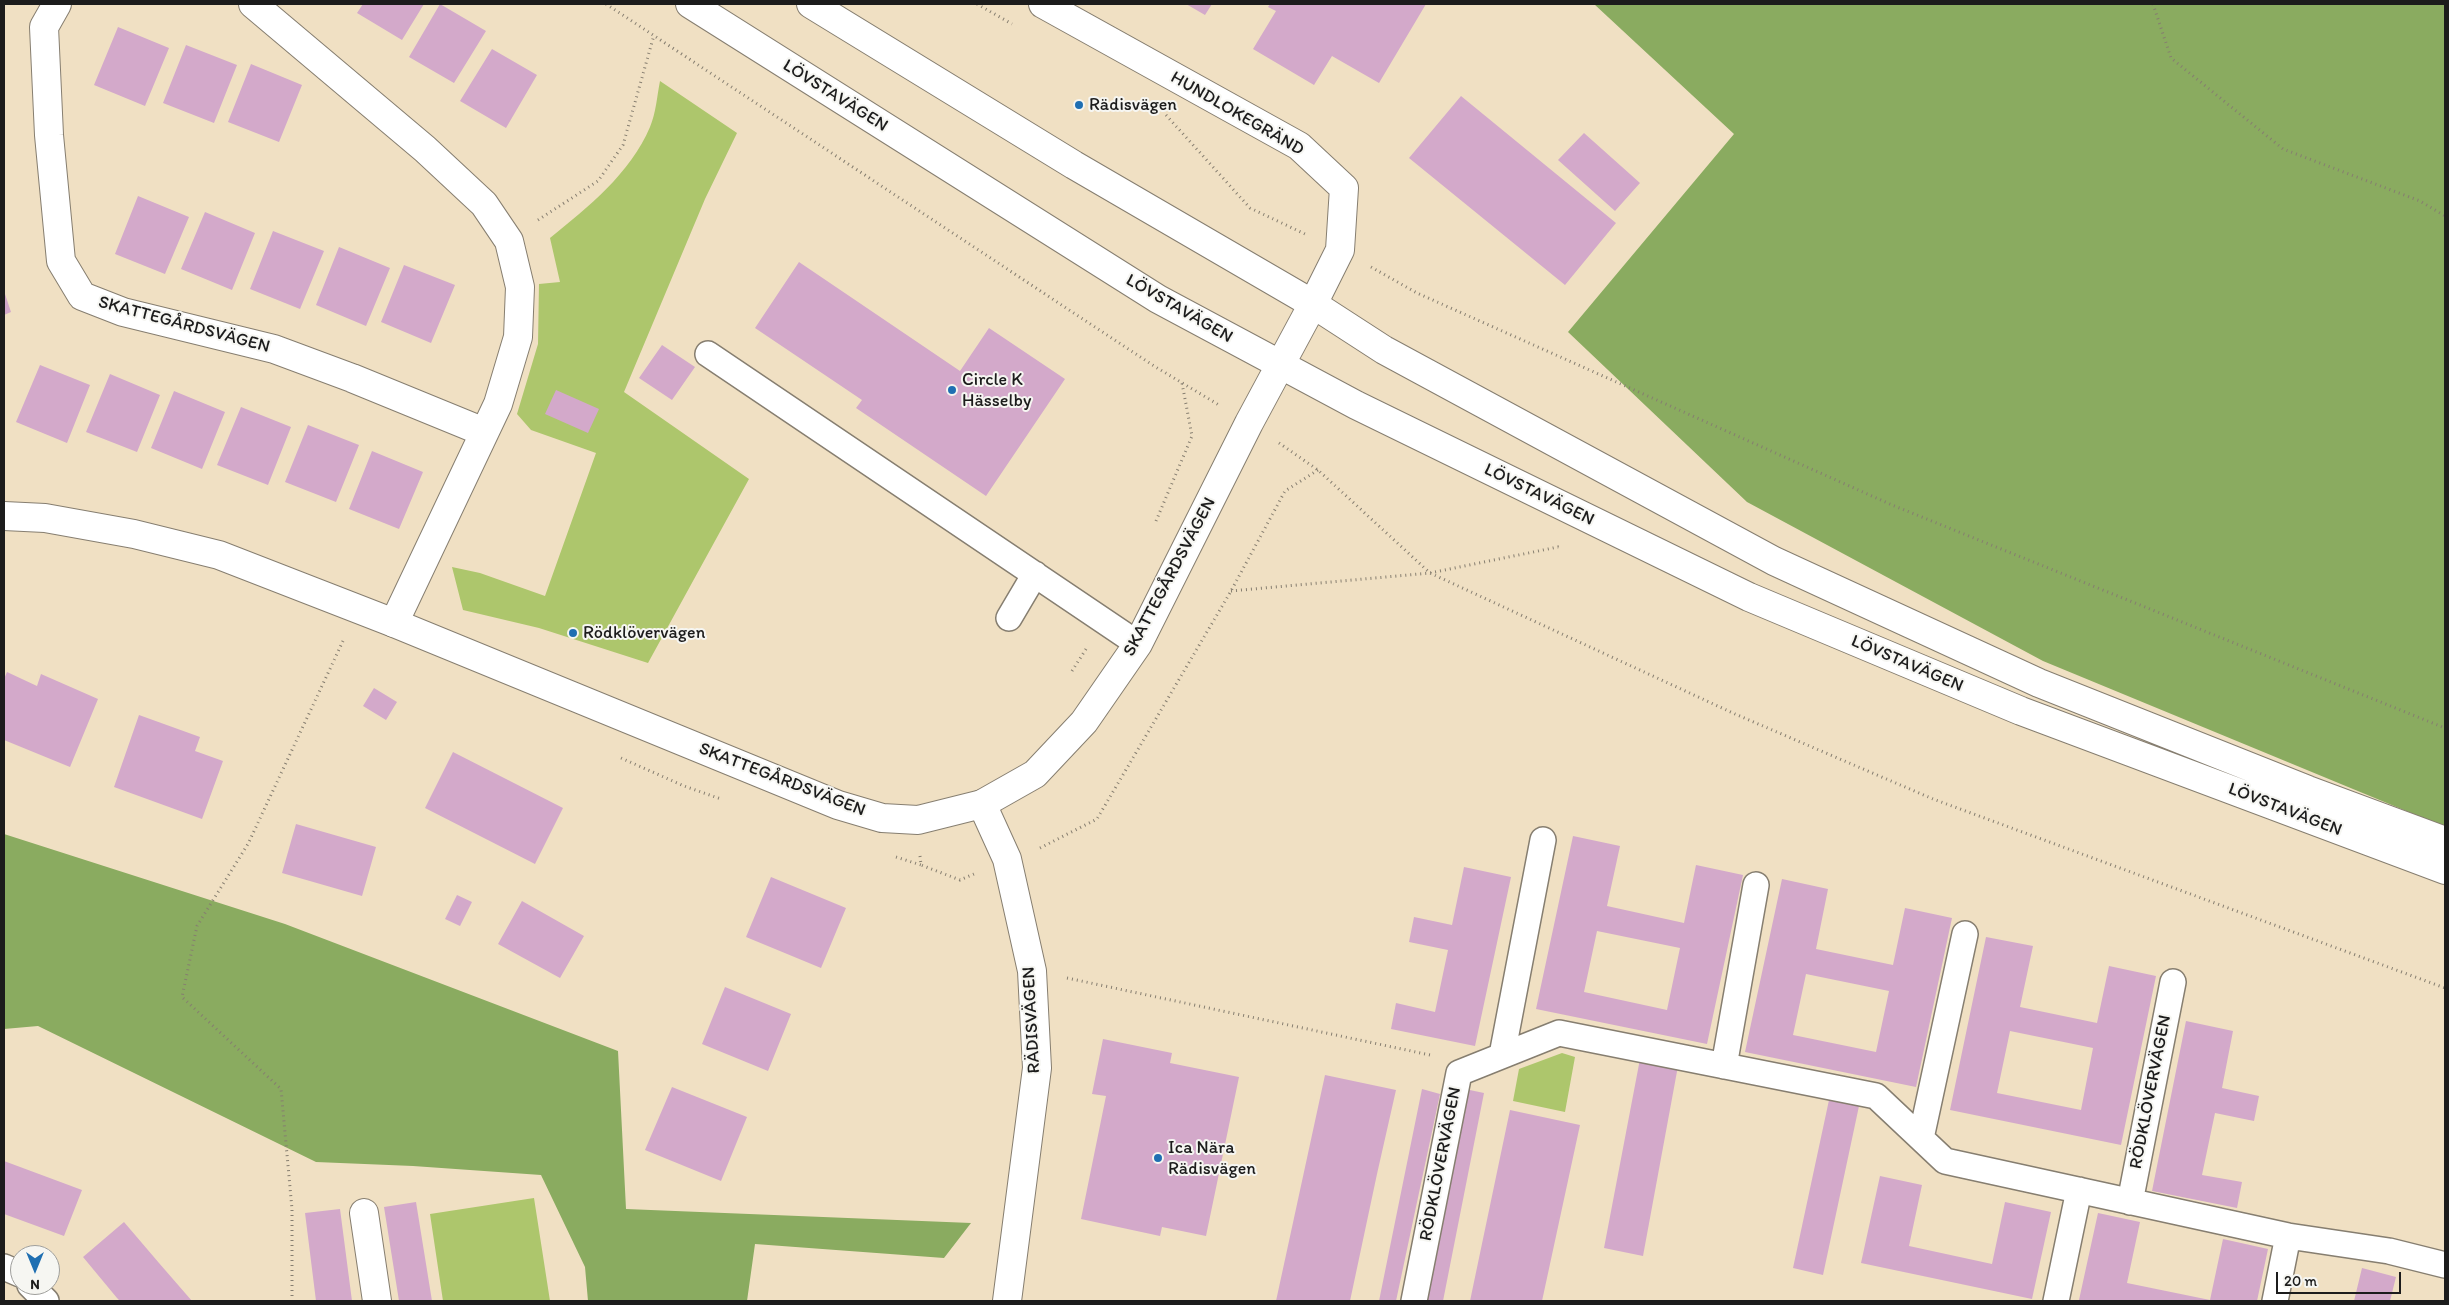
<!DOCTYPE html>
<html>
<head>
<meta charset="utf-8">
<style>
	body { margin:0 }
	#map { position:relative; width:2449px; height:1305px; overflow:hidden; background:#f0e0c3; font-family:Itim,sans-serif }
	canvas { display:block }
	.frame { position:absolute; inset:0; border:5px solid #1c1c1c; pointer-events:none }
	.north { position:absolute; left:10px; top:1245px; width:50px; height:50px; box-sizing:border-box; background:#f6f6f2; border:1px solid #9f9f9c; border-radius:50%; rotate:180deg; font-size:14px; font-weight:700; line-height:20px; text-align:center; color:#1c1c1c }
	.north::after { content:''; display:block; margin:auto; width:18px; height:22px; background:#1f6fb2; clip-path:polygon(50% 0,100% 100%,50% 72%,0 100%) }
	.scale { position:absolute; left:2276px; top:1272px; width:125px; height:22px; box-sizing:border-box; border:2px solid #1c1c1c; border-top:0; padding-left:6px; font-size:15px; line-height:18px; white-space:nowrap; color:#1c1c1c; -webkit-text-stroke:4px #f6f6f2; paint-order:stroke }
</style>
</head>
<body>
<div id="map">
<canvas width="2449" height="1305"></canvas>
<div class="frame"></div>
<div class="north">N</div>
<div class="scale">20 m</div>
</div>
<script>
const ctx = document.querySelector('canvas').getContext('2d');
ctx.lineJoin = 'round';
function paint(path, color) { ctx.fillStyle = color; ctx.fill(path, 'evenodd'); }
function strokePath(path, color, width, dash) { ctx.strokeStyle = color; ctx.lineWidth = width; ctx.lineCap = dash ? 'butt' : 'round'; ctx.setLineDash(dash || []); ctx.stroke(path); }
function write(font, color, halo, rows, align = 'center') {
  ctx.font = font + ' Itim,sans-serif'; ctx.lineWidth = 4; ctx.setLineDash([]); ctx.textBaseline = 'middle'; ctx.strokeStyle = halo; ctx.fillStyle = color; for (const [text, x, y, turn = 0] of rows) {
    ctx.save(); ctx.translate(x, y); ctx.rotate((+turn || 0) * Math.PI / 180); ctx.textAlign = isNaN(turn) ? turn : align; if (halo) ctx.strokeText(text, 0, 0); ctx.fillText(text, 0, 0); ctx.restore();
  }
}
paint(new Path2D(`
	M660,81l77,52 -32,66 -81,193 125,87 -101,184 -109,-35 -76,-18 -11,-43 28,6 65,23 51,-143 -65,-23 -14,-16 21,-70 1,-60 21,-2 -10,-44c38,-31 80,-64 100,-111 6,-14 7,-31 10,-46z
	M1562,1053l13,4 -10,55 -52,-11 6,-32z
	M534,1198l16,103h-107l-13,-87z`), '#adc66c');
paint(new Path2D(`
	M1594,4h851v823l-402,-166 -296,-159 -179,-170 166,-198z
	M4,834l281,90 333,127 8,158 345,14 -27,35 -189,-14 -8,57h-159l-3,-34 -44,-92 -128,-9 -97,-4 -278,-136 -34,3z`), '#8aab60');
paint(new Path2D(`
	M363,4h61l-22,36 -45,-27z
	M440,4l46,27 -32,52 -45,-26z
	M1186,4h26l-7,11z
	M1270,4h156l-47,79 -47,-27 -18,29 -61,-36 23,-38 -8,-4z
	M118,27l51,21 -24,58 -51,-21z
	M186,45l51,20 -23,58 -51,-20z
	M492,49l45,26 -31,53 -46,-27z
	M251,64l51,21 -23,57 -51,-20z
	M1461,96l155,127 -51,62 -156,-127z
	M1584,133l56,50 -25,28 -57,-51z
	M138,196l51,21 -24,57 -50,-20z
	M205,212l50,21 -23,57 -51,-21z
	M273,231l51,20 -24,58 -50,-20z
	M339,247l51,21 -24,58 -50,-21z
	M799,262l161,109 29,-43 76,51 -79,117 -130,-88 6,-8 -107,-72z
	M404,265l51,20 -24,58 -50,-21z
	M4,291l7,21 -7,3z
	M662,345l33,22 -23,33 -33,-22z
	M40,365l50,20 -23,58 -51,-21z
	M110,374l50,21 -23,57 -51,-20z
	M556,390l43,19 -11,24 -43,-19z
	M174,391l51,21 -23,57 -51,-21z
	M241,407l50,20 -23,58 -51,-20z
	M308,425l51,20 -23,57 -51,-20z
	M372,451l51,21 -24,57 -50,-20z
	M7,672l30,14 4,-12 57,25 -28,68 -66,-27v-61z
	M374,688l23,14 -11,18 -23,-14z
	M139,715l61,22 -5,14 28,10 -21,58 -88,-32z
	M453,752l110,56 -28,56 -110,-56z
	M296,824l80,23 -14,49 -80,-23z
	M1573,836l47,10 -13,60 77,17 12,-58 47,10 -36,169 -171,-35zM1597,931l83,17 -13,62 -83,-18z
	M1464,867l47,10 -36,169 -84,-17 5,-26 39,9 13,-62 -39,-8 5,-25 38,8z
	M771,877l75,31 -25,60 -75,-31z
	M1782,879l46,10 -12,60 77,16 12,-57 47,10 -36,169 -171,-35zM1806,974l83,17 -13,61 -83,-17z
	M457,895l15,7 -12,24 -15,-7z
	M522,901l62,35 -24,42 -62,-34z
	M1986,937l47,9 -13,61 77,16 12,-57 47,10 -35,169 -171,-35zM2010,1031l83,17 -12,62 -84,-17z
	M725,987l66,27 -23,57 -66,-27z
	M2186,1021l47,10 -11,57 37,8 -5,25 -39,-8 -13,62 40,7 -5,26 -85,-17z
	M1103,1039l69,14 -2,10 69,14 -33,159 -44,-9 -2,9 -79,-17 25,-123 -14,-2z
	M1640,1059l38,7 -35,190 -39,-8z
	M1325,1075l71,15 -19,84 -27,127h-74z
	M672,1087l75,30 -26,64 -76,-31z
	M1422,1089l18,5 -44,207h-17z
	M1465,1089l19,4 -41,208h-20z
	M1829,1100l30,6 -36,169 -30,-7z
	M1510,1110l70,15 -38,176h-72z
	M4,1161l78,29 -18,46 -60,-22z
	M1880,1176l42,9 -13,61 83,18 13,-62 46,10 -19,87 -171,-36z
	M416,1202l16,99h-33l-15,-94z
	M340,1209l12,92h-36l-11,-88z
	M2098,1213l42,9 -13,61 83,17 13,-61 45,10 -11,52 -178,-1z
	M124,1222l35,41 33,38h-72l-3,-3 -34,-41z
	M2362,1268l34,9 -6,24h-36z`), '#d3a9ca');
const service = new Path2D(`
	M708,354l430,290
	M1009,618l26,-44
	M1502,1055l41,-215
	M1724,1066l32,-181
	M1921,1138l44,-204
	M2130,1202l43,-220
	M4,1267l16,7
	M30,1285l16,16
	M1414,1301l45,-228 100,-40 317,63 69,65 343,75 101,15 56,14
	M2056,1301l23,-111
	M2275,1301l13,-65`);
const minor = new Path2D(`
	M57,4l-13,23 5,108 12,126 21,35 41,16 151,37 78,29 132,54
	M253,4l172,145 59,55 25,37 11,46 -2,50 -20,67 -104,219
	M1043,4l256,142 45,42 -4,62 -27,54
	M982,804l25,55 25,112 5,97 -30,233
	M364,1213l13,88`);
const tertiary = new Path2D(`
	M690,4l468,295 198,106 393,192 272,114 424,159
	M811,4l263,161 239,139 71,46 390,211 265,122 269,107 137,51
	M4,516l41,2 89,16 85,21 175,68 444,182 44,13 36,2 64,-16 53,-30 49,-52 54,-78 111,-221 64,-119`);
strokePath(service, '#867e70', 28);
strokePath(minor, '#867e70', 30);
strokePath(tertiary, '#867e70', 30);
strokePath(new Path2D(`
	M606,4l548,362 65,39
	M977,4l35,20
	M2153,4l18,54 112,91 137,52 25,15
	M1166,115l84,93 55,26
	M538,220l60,-39 25,-36 31,-110
	M1371,267l46,26 475,212 553,223
	M1279,443l39,27 112,103 305,141 198,85 512,189
	M1156,521l36,-85 -10,-53
	M1231,591l199,-18 128,-26 3,1
	M1072,671l14,-22
	M621,758l63,28 37,13
	M1040,848l57,-29 134,-228 54,-100 33,-21
	M920,856l1,9 39,15 14,-6
	M896,857l25,8
	M1067,978l363,77
	M292,1301v-92l-11,-120 -99,-92 15,-71 51,-82 95,-203`), '#867e70', 3, [1, 4]);
strokePath(service, '#fff', 25);
strokePath(minor, '#fff', 28);
strokePath(tertiary, '#fff', 28);
for (const [x, y, r, color] of [
	[1079,105,5,"#1f6fb2"],
	[952,390,5,"#1f6fb2"],
	[573,633,5,"#1f6fb2"],
	[1158,1158,5,"#1f6fb2"]
]) { const dot = new Path2D(); dot.arc(x, y, r, 0, 2 * Math.PI); ctx.fillStyle = color; ctx.fill(dot); strokePath(dot, '#f6f6f2', 2); }
write('18px', '#1c1c1c', '#f6f6f2', [
	["LÖVSTAVÄGEN",835,96,32],
	["HUNDLOKEGRÄND",1237,114,30],
	["LÖVSTAVÄGEN",1179,309,30],
	["SKATTEGÅRDSVÄGEN",184,325,15],
	["LÖVSTAVÄGEN",1539,495,26],
	["SKATTEGÅRDSVÄGEN",1170,577,-62],
	["LÖVSTAVÄGEN",1907,664,23],
	["SKATTEGÅRDSVÄGEN",782,780,21],
	["LÖVSTAVÄGEN",2285,810,21],
	["RÄDISVÄGEN",1032,1020,-93],
	["RÖDKLÖVERVÄGEN",2151,1092,-79],
	["RÖDKLÖVERVÄGEN",1441,1164,-79]
]);
write('18px', '#1c1c1c', '#f6f6f2', [
	["Rädisvägen",1089,105],
	["Circle K",962,380],
	["Hässelby",962,401],
	["Rödklövervägen",583,633],
	["Ica Nära",1168,1148],
	["Rädisvägen",1168,1169]
], 'left');
</script>
</body>
</html>
